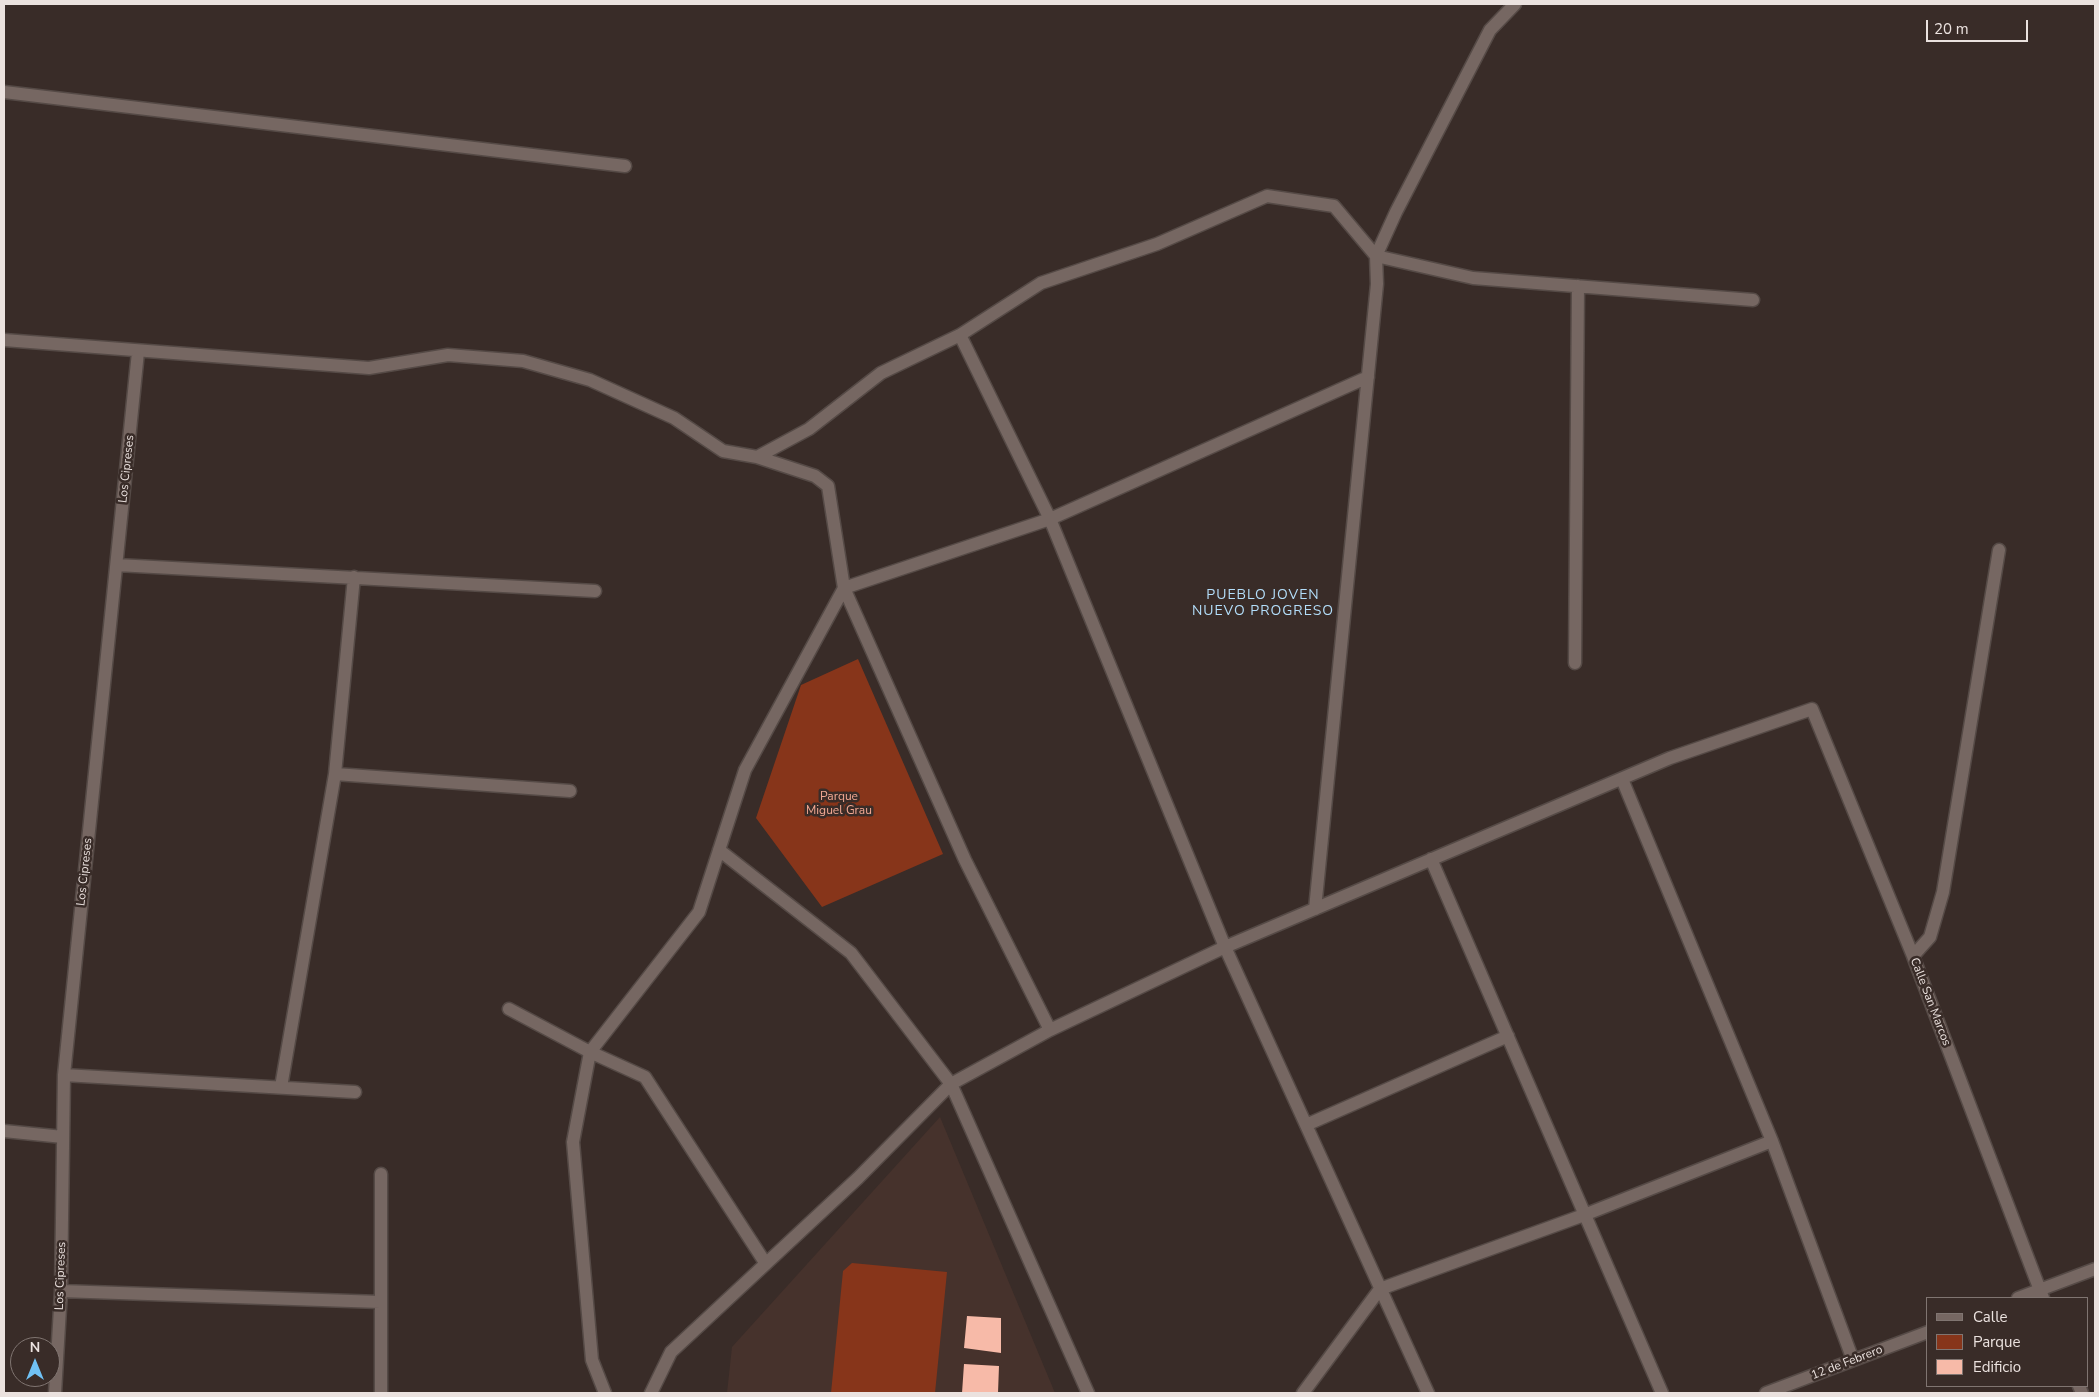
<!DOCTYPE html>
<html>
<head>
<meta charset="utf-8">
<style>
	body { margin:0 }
	#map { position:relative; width:2099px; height:1397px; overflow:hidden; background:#392c28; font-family:"Nunito Sans",sans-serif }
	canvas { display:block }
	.frame { position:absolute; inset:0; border:5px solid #ebe2df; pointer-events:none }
	.legend { position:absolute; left:1926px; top:1297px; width:162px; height:90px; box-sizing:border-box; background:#392c28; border:1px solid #807571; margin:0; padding:6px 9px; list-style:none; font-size:15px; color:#ebe2df }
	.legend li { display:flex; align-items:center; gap:10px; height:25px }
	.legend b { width:25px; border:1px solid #807571 }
	.north { position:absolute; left:10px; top:1337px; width:50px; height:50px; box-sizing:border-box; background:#392c28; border:1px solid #807571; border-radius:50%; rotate:0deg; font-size:14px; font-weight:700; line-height:20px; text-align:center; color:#ebe2df }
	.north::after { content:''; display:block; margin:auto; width:18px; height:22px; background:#70c1f4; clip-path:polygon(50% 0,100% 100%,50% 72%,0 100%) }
	.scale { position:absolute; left:1926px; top:20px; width:102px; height:22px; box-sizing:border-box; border:2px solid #ebe2df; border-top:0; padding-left:6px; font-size:15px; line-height:18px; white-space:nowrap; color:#ebe2df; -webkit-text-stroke:4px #392c28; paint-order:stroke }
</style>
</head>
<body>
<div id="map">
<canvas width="2099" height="1397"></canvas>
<div class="frame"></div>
<ul class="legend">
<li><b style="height:6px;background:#766762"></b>Calle</li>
<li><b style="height:14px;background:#87351a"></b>Parque</li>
<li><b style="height:14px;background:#f7baa8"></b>Edificio</li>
</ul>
<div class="north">N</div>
<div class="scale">20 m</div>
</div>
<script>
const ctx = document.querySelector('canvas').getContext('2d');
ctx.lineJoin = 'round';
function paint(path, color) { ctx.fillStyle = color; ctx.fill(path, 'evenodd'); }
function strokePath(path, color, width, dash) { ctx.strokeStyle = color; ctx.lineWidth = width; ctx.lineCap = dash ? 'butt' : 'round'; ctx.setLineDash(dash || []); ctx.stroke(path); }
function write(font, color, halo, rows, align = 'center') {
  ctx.font = font + ' "Nunito Sans",sans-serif'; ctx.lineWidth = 5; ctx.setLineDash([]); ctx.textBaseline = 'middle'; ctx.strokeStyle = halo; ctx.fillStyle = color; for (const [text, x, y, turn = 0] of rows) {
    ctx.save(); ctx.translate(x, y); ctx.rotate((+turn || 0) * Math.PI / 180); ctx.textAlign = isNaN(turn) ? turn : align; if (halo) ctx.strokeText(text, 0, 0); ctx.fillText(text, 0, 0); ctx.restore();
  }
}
paint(new Path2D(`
	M940,1117l115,276h-328l5,-46z`), '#46322c');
paint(new Path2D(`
	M858,659l85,195 -121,53 -66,-89 45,-133z
	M852,1263l95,9 -12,121h-104l12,-122z`), '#87351a');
paint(new Path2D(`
	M967,1316l34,2v35l-37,-5z
	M964,1364l35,2 -1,27h-36z`), '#f7baa8');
const street = new Path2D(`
	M4,92l621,74
	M960,335l90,184 175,428 203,446
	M4,340l365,28 79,-13 75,6 67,19 84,38 49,33 34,6 52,-28 72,-56 79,-38 81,-52 116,-39 110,-48 67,10 42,50 97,22 280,22
	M757,457l58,19 13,10 16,102 121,272 85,170
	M117,565l478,26
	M1575,663l3,-377
	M335,774l235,17
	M1622,779l150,362 81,219
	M719,850l132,103 100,131 137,309
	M1431,859l231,534
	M1315,909l62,-625 -1,-28 20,-44 94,-182 25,-26
	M1913,956l17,-19 13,-45 56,-342
	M509,1009l81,43 55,25 121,187
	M64,1075l291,17
	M281,1087l54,-313 19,-197
	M1306,1125l202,-89
	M4,1131l59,6
	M381,1174v219
	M61,1291l319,11
	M2018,1298l77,-29
	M2079,1386l3,7
	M55,1393l6,-102 3,-216 74,-723
	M605,1393l-13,-33 -19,-218 17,-90 109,-140 46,-142 99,-182 206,-69 318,-142
	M651,1393l20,-41 187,-174 93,-94 99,-54 175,-83 445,-189 142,-49 101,247 130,342
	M1303,1393l77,-104 204,-74 188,-74
	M1766,1393l162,-61`);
strokePath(street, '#554a46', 15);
strokePath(street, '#766762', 12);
write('12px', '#ebe2df', '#392c28', [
	["Los Cipreses",127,469,-84],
	["Los Cipreses",85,872,-84],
	["Calle San Marcos",1930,1002,69],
	["Los Cipreses",61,1276,-88],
	["12 de Febrero",1847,1363,-21]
]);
write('12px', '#f3a993', '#392c28', [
	["Parque",839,797],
	["Miguel Grau",839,811]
]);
ctx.letterSpacing = '1px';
write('14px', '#b3defa', '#392c28', [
	["PUEBLO JOVEN",1263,596],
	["NUEVO PROGRESO",1263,612]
]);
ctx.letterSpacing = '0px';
</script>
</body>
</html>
